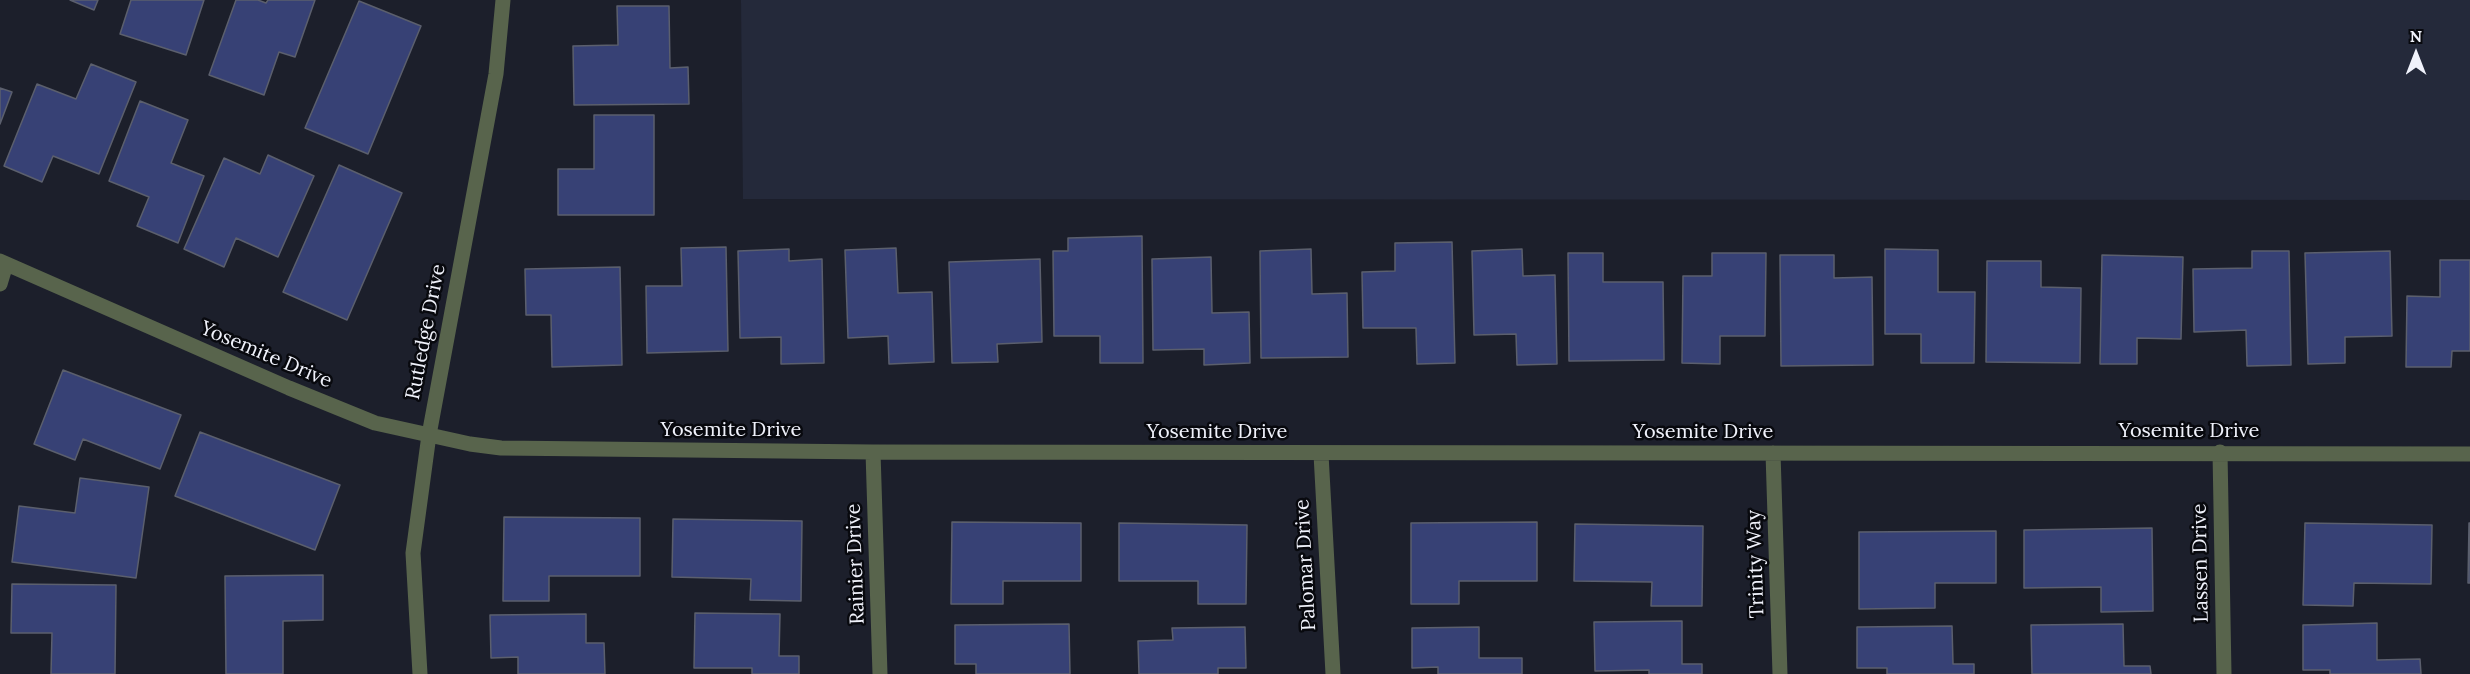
<!DOCTYPE html>
<html>
<head>
<meta charset="utf-8">
<style>
	body { margin:0 }
	#map { position:relative; width:2470px; height:674px; overflow:hidden; background:#1c1f2b; font-family:Lora,serif }
	canvas { display:block }
	.north { position:absolute; left:2386px; top:24px; width:60px; height:60px; -webkit-text-stroke:4px #08090e; paint-order:stroke; rotate:0deg; font-size:16px; font-weight:700; line-height:24px; text-align:center; color:#f0f2fb }
	.north::after { content:''; display:block; margin:auto; width:21px; height:27px; background:#f0f2fb; clip-path:polygon(50% 0,100% 100%,50% 72%,0 100%) }
</style>
</head>
<body>
<div id="map">
<canvas width="2470" height="674"></canvas>
<div class="north">N</div>
</div>
<script>
const ctx = document.querySelector('canvas').getContext('2d');
ctx.lineJoin = 'round';
function paint(path, color) { ctx.fillStyle = color; ctx.fill(path, 'evenodd'); }
function strokePath(path, color, width, dash) { ctx.strokeStyle = color; ctx.lineWidth = width; ctx.lineCap = dash ? 'butt' : 'round'; ctx.setLineDash(dash || []); ctx.stroke(path); }
function write(font, color, halo, rows, align = 'center') {
  ctx.font = font + ' Lora,serif'; ctx.lineWidth = 5; ctx.setLineDash([]); ctx.textBaseline = 'middle'; ctx.strokeStyle = halo; ctx.fillStyle = color; for (const [text, x, y, turn = 0] of rows) {
    ctx.save(); ctx.translate(x, y); ctx.rotate((+turn || 0) * Math.PI / 180); ctx.textAlign = isNaN(turn) ? turn : align; if (halo) ctx.strokeText(text, 0, 0); ctx.fillText(text, 0, 0); ctx.restore();
  }
}
paint(new Path2D(`
	M741,0h1729v200l-1727,-1z`), '#24293a');
const building = new Path2D(`
	M70,0h28l-4,10z
	M131,0h73l-18,55 -66,-21z
	M236,0h22l8,3 2,-3h47l-20,57 -16,-5 -15,43 -55,-20z
	M359,1l62,25 -53,128 -63,-26z
	M617,6h52l1,62 18,-1 1,37 -115,1 -1,-59 45,-1z
	M91,64l45,18 -37,92 -46,-18 -11,26 -38,-16 33,-82 39,15z
	M0,88l12,4 -12,32z
	M140,101l48,19 -17,43 33,13 -26,67 -41,-17 12,-29 -40,-16z
	M594,115h60v100h-96v-46h36z
	M268,155l46,21 -36,81 -42,-19 -12,29 -40,-18 40,-91 36,16z
	M339,165l63,28 -55,127 -64,-28z
	M1142,236l1,127h-43v-27h-46l-1,-85h15v-13z
	M1452,242l3,121 -38,1 -1,-36h-53l-1,-56 33,-1v-28z
	M726,247l2,104 -81,2 -1,-67h36l-1,-38z
	M896,248l2,45 34,-1 2,70 -45,2 -1,-28 -40,2 -3,-88z
	M789,249v12l33,-2 2,104 -43,1v-27l-41,1 -2,-87z
	M1311,249l1,45 35,-1 1,64 -87,1 -1,-107z
	M1522,249l1,27 32,-1 2,89 -40,1 -1,-31 -42,1 -2,-84z
	M1885,249l53,1v42h37l-1,71h-53v-29h-36z
	M2252,251h37l2,114 -44,1 -1,-36 -52,2 -1,-63 59,-1z
	M2390,251l2,85 -47,1v26l-37,1 -3,-111z
	M1568,253h35v29h60l1,78 -95,1z
	M1712,253h54l-1,83h-45v28l-38,-1 1,-87h29z
	M1780,255h54v23l38,-1 1,88 -92,1z
	M2102,255l81,2 -2,82 -44,-1v26h-37z
	M1211,257l1,56 37,-1 1,51 -46,2v-16l-51,1 -1,-91z
	M1040,259l2,83 -45,2 1,18 -46,1 -3,-101z
	M2440,260h30v91h-18l-1,16h-45l1,-71 33,1z
	M1987,261h54v26l40,1 -1,75 -94,-1z
	M620,267l2,98 -70,2 -1,-52h-25l-1,-46z
	M63,370l118,45 -21,54 -77,-30 -8,21 -41,-16z
	M200,432l140,53 -25,65 -140,-54z
	M80,478l69,9 -13,91 -124,-16 7,-56 56,7z
	M504,517l136,1v58h-91v25h-46z
	M673,519l129,2 -1,80 -51,-1 1,-21 -79,-2z
	M952,522l129,1v58h-78v23h-52z
	M1537,522v59h-78v23h-48v-81z
	M1119,523l128,2 -1,79h-48v-23h-79z
	M2305,523l127,2 -1,59 -77,-1 -1,23 -50,-1z
	M2469,523h1v60h-2z
	M1575,524l128,2 -1,80h-51l1,-24 -78,-1z
	M2152,528l1,83 -52,1v-25l-77,1v-58z
	M1996,531v52h-61v25l-76,1v-77z
	M323,575v45l-40,1v53h-57l-1,-98z
	M12,584l104,1 -1,89h-64l1,-41h-41z
	M695,613l85,1 -1,42h20v18h-47v-6h-58z
	M586,614v29h18l1,31h-87v-17l-27,1 -1,-43z
	M1682,621v43h20v10h-53v-4l-54,1 -1,-49z
	M2377,623v37l43,-1 1,15h-91v-4h-27v-45z
	M1069,624l1,50h-94v-10h-21v-39z
	M2123,624l1,42h26l1,8h-119l-1,-49z
	M1952,626l1,38h21v10h-87v-6h-30v-41z
	M1245,627l1,41h-28v6h-79l-1,-33 35,-1 -1,-12z
	M1479,627v31h43v16h-84v-7l-26,1v-40z`);
paint(building, '#374175');
strokePath(building, '#5b5f6d', 1.5);
strokePath(new Path2D(`
	M0,261l289,127 86,35 95,21 31,4 372,4 1597,2
	M0,284l6,-20
	M873,452l7,222
	M2220,452l4,222
	M1773,453l7,221
	M1321,454l12,220
	M420,674l-7,-121 16,-118 67,-361 7,-74`), '#58644c', 15);
write('20px', '#f0f2fb', '#08090e', [
	["Rutledge Drive",426,332,-79],
	["Yosemite Drive",266,355,23],
	["Yosemite Drive",731,430],
	["Yosemite Drive",2189,431],
	["Yosemite Drive",1217,432],
	["Yosemite Drive",1703,432],
	["Lassen Drive",2201,563,-91],
	["Rainier Drive",856,564,-92],
	["Trinity Way",1756,564,-92],
	["Palomar Drive",1306,565,-93]
]);
</script>
</body>
</html>
